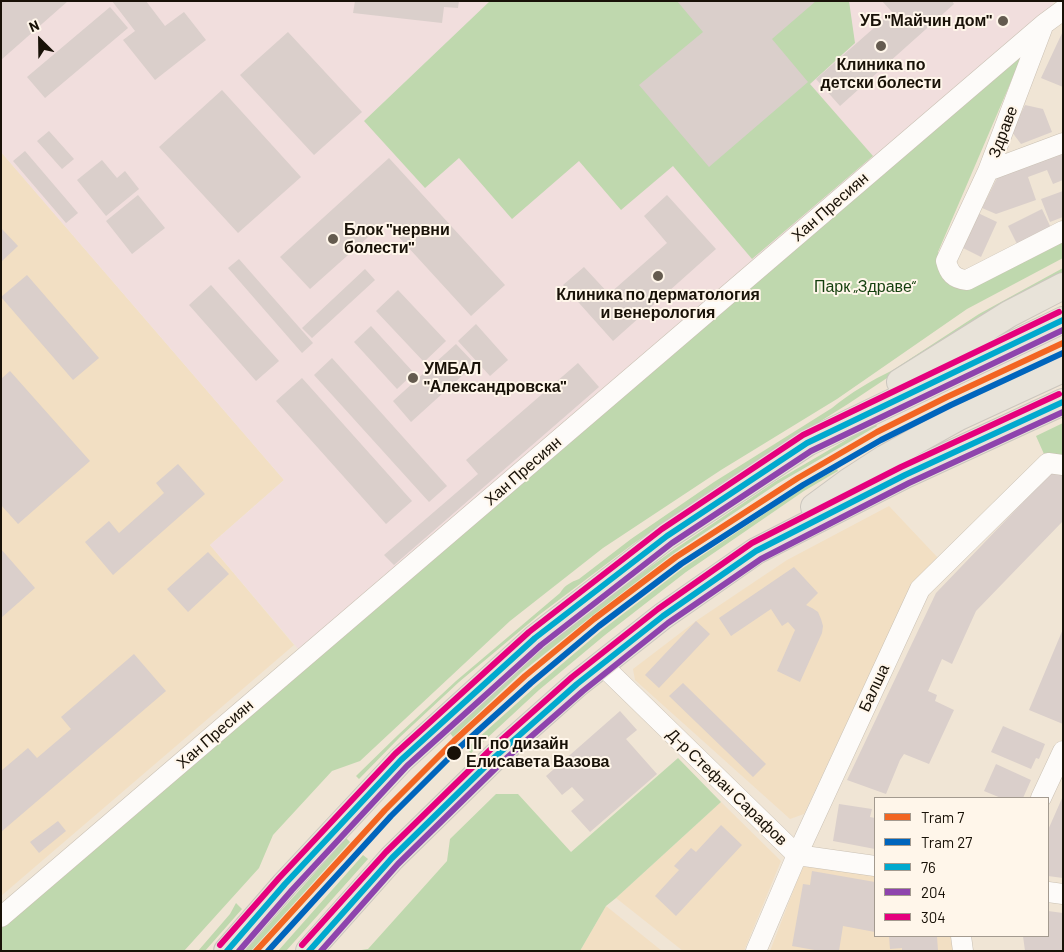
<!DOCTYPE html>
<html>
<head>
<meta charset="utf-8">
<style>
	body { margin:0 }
	#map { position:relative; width:1064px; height:952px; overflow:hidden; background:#f0e5d5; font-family:Barlow,sans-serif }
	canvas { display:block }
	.frame { position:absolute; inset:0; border:2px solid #181107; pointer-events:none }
	.legend { position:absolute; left:874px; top:797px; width:175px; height:140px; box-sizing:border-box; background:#fff6ea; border:1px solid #a39a8f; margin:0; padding:6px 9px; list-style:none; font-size:15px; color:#181107 }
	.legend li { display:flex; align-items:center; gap:10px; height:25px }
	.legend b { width:25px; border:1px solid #a39a8f }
	.north { position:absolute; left:15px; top:15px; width:50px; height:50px; -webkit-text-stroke:4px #fff6ea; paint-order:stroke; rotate:337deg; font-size:14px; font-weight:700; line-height:20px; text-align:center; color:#181107 }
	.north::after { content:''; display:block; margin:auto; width:18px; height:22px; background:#181107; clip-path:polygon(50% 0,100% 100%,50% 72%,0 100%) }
</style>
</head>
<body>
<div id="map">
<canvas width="1064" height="952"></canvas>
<div class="frame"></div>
<ul class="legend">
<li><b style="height:6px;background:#f26522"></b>Tram 7</li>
<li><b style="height:6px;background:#0065bd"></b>Tram 27</li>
<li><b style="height:6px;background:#00a9ce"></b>76</li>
<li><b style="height:6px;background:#8e44ad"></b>204</li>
<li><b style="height:6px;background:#e5007d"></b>304</li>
</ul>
<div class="north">N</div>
</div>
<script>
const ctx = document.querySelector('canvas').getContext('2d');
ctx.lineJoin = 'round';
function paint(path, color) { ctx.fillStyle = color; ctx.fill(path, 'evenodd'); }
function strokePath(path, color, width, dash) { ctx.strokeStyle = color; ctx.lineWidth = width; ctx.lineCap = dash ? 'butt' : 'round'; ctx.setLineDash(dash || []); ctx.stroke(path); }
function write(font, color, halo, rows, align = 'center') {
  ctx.font = font + ' Barlow,sans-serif'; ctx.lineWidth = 4; ctx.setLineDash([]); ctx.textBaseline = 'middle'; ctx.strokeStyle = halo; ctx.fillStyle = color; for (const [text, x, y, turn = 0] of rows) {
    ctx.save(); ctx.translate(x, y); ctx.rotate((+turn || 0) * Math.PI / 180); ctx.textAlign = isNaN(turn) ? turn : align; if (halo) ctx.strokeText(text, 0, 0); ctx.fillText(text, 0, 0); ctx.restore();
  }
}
paint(new Path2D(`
	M1,152l283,328 -74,65 84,100 -293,251z
	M889,506l50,53 -26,23 -109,232 -14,5 -155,-139 -2,-11 63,-48 91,-61z
	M721,802l60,59 -37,90h-61l-67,-53z
	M804,863l71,12v61h78l2,15h-185z
	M606,906l56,45h-82z`), '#f2dfc3');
paint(new Path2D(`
	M1,1h1053l-10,23 -739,633 -95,-112 74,-65 -283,-328z`), '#f1dedd');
paint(new Path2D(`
	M490,1h359l6,42 -45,41 63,72 -121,103 -79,-93 -52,44 -42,-49 -67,58 -53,-61 -34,30 -61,-67z
	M1025,49l-87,203 6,28 119,-41v19l-96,51 -130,90 -116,71 -118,78 -93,73 -150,140 -28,10 -59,64 -14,33 -75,83h-183v-23l246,-209z
	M1063,268v5l-83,43 -132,88 -131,82 -84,58 -94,71 -80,67 -59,55 -41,42 -3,-3 42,-41 58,-54 104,-88c5,-8 11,-11 19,-14l52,-40 83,-57 118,-74c18,-15 40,-28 61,-38l86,-56z
	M875,423l2,3 -100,58 -104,70 -81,62 -70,56 -69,65 -4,-5 70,-64 69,-56 84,-61 104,-70z
	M1063,423v42l-15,-2 -12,-27z
	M837,469l1,2 -34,20 -118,81 -81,63 -66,55 -68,63 -5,-4 70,-63 66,-56 81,-62 120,-80z
	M678,758l43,44 -105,96 -10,8 -26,45h-225l13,-2 79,-88 3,-22 46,-45h22l53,58z
	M346,838l4,4 -99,109h-6z
	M363,855l5,4 -82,92h-8z
	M236,903l6,6 -37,42h-7l32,-37z`), '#bfd8ae');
paint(new Path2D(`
	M1,1h67l-67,59z
	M112,1h34l19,25 19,-14 22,28 -51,40 -32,-40 12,-9z
	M355,1h104l-1,7 -14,-1 -2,16 -89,-10z
	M677,1h139l-44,38 36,43 -99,85 -70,-82 64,-53z
	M882,1h70l2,3 -114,102 -24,-27 76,-67z
	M110,7l18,21 -83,70 -18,-21z
	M1063,31v56l-22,-9z
	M288,32l74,80 -48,43 -74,-80z
	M222,90l79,87 -63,56 -79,-86z
	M1025,105l18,4 9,23 -31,12 -9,-12z
	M49,131l25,28 -12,10 -25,-28z
	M25,151l53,62 -12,10 -53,-62z
	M1063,152v28l-10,4 -6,-14 -19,7 8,23 -40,14 -14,-6 16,-32z
	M389,158l116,127 -34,31 -86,-94 -75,67 -30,-32z
	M102,160l15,18 8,-7 14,18 -33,27 -29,-36z
	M1063,191v26l-13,5 -9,-23z
	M138,195l27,33 -33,26 -26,-33z
	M667,195l49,54 -103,92 -50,-56 21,-18 25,27 58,-51 -23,-27z
	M1042,209l9,19 -34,16 -9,-18z
	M978,213l19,9 -16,35 -20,-10z
	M1,228l17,18 -17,16z
	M239,259l74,84 -11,10 -74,-85z
	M365,269l10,11 -63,58 -10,-10z
	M27,275l72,83 -26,22 -72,-83z
	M211,285l68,76 -23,20 -67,-76z
	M398,290l48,51 -22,21 -48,-51z
	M476,324l32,36 -18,16 -32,-35z
	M371,326l43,47 -17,16 -43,-47z
	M456,344l19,20 -64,58 -18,-21z
	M332,358l115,128 -18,16 -115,-127z
	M578,363l21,24 -205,178 -10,-10 94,-81 -12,-14z
	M10,371l80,90 -72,63 -17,-19v-126z
	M302,378l110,123 -26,23 -110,-123z
	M178,464l27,30 -92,81 -28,-33 24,-21 10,12 45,-40 -8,-10z
	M1051,473l12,2v46l-87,90 -24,53 -10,-5 -14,32 9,4 -2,6 19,9 -25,54 -25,-10 -4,6 -14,34 -39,-14 89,-187z
	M1,549l34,39 -34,30z
	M208,552l21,22 -41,38 -21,-23z
	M794,567l24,26 -12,12 6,3 6,4 3,7 2,7 -1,7 -22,49 -23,-11 18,-41 -7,-8 -6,4 -11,-17 -40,27 -12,-18z
	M696,621l14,13 -51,54 -14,-13z
	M1063,629v95l-34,-14z
	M134,654l32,37 -165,141v-61l27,-23 9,10 34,-29 -10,-12z
	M683,683l83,81 -13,13 -84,-81z
	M620,711l17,19 -11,9 31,35 -67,58 -19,-21 13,-11 -12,-13 -10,8 -16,-19z
	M1003,726l42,18 -6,15 -3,-1 -5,11 -40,-17z
	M996,764l35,16 -8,18h-22l-17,-7z
	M1063,796v82l-15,-2v-46z
	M839,804l33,5 -2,8 5,1v31l-42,-8z
	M58,821l8,10 -27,22 -9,-11z
	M721,825l21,20 -66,71 -21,-20 24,-26 -5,-4 17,-18 5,4z
	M812,871l63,11v50l-32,-6 -4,25h-19l-28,-5 11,-62 7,1z
	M1048,911l15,2v38h-38l-2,-15h25z
	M889,936h48l1,15h-36v-3l-12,1z`), '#dacfcb');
const minor = new Path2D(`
	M1043,26l-55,145 -42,90c3,12 8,18 21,19l96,-49
	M988,171l75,-28
	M601,664l196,191 78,11
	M1041,798l22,-47
	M1048,892l15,2
	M1,917l1043,-893 19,-14
	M961,936l2,15
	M756,951l41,-96 123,-266 128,-126 15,2`);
const major = new Path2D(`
	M900,382l109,-68 54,-28
	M814,507l34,-25 37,-24 74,-41 104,-48
	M227,951l58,-67 116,-124 134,-122 132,-102 140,-93 256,-123
	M309,951l83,-93 104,-102 81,-72 86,-68 93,-65 149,-76 158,-73`);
strokePath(minor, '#cac1b4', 21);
strokePath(major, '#cbc6be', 28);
strokePath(minor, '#fdfbf9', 20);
strokePath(major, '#e8e3d9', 26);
strokePath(new Path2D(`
	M227,951l58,-67 116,-124 134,-122 132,-102 140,-93 256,-123
	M309,951l83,-93 104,-102 81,-72 86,-68 93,-65 149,-76 158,-73`), '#00a9ce', 6);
strokePath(new Path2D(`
	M239,951l53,-61 115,-124 134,-121 131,-102 139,-92 252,-121
	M321,951l77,-87 104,-102 81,-71 85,-68 93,-64 148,-76 154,-71`), '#8e44ad', 6);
strokePath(new Path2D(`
	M220,945l59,-67 116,-124 134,-122 133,-103 141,-94 256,-123
	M302,945l84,-93 104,-102 82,-73 86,-68 94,-66 149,-76 158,-73`), '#e5007d', 6);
strokePath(new Path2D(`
	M256,951l129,-141 69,-69 71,-65 69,-57 82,-62 122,-79 79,-46 70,-35 116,-54`), '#f26522', 6);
strokePath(new Path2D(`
	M268,951l123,-135 69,-69 71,-64 68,-57 82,-62 122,-79 78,-45 70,-35 112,-52`), '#0065bd', 6);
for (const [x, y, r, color] of [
	[1003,21,6,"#645b4f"],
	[881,46,6,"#645b4f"],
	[333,239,6,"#645b4f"],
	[658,276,6,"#645b4f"],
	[413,378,6,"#645b4f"],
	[454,753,8,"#181107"]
]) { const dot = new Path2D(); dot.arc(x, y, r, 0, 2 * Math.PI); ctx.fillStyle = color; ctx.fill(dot); strokePath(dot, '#fff6ea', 2); }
write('bold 16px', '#181107', '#fff6ea', [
	["УБ \"Майчин дом\"",992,21,"right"],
	["Клиника по",881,65],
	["детски болести",881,83],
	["Блок \"нервни",344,230,"left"],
	["болести\"",344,248,"left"],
	["Клиника по дерматология",658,295],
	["и венерология",658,313],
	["УМБАЛ",424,369,"left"],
	["\"Александровска\"",424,387,"left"]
]);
write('16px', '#181107', '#fff6ea', [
	["Здраве",1003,132,-69],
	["Хан Пресиян",830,207,-41],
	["Хан Пресиян",523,471,-41],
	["Балша",874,688,-65],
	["Хан Пресиян",215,734,-41],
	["Д-р Стефан Сарафов",727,787,44]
]);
write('16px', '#143f0e', '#fff6ea', [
	["Парк „Здраве“",865,287]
]);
write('bold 16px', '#181107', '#fff6ea', [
	["ПГ по дизайн",466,744],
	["Елисавета Вазова",466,762]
], 'left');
</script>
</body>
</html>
